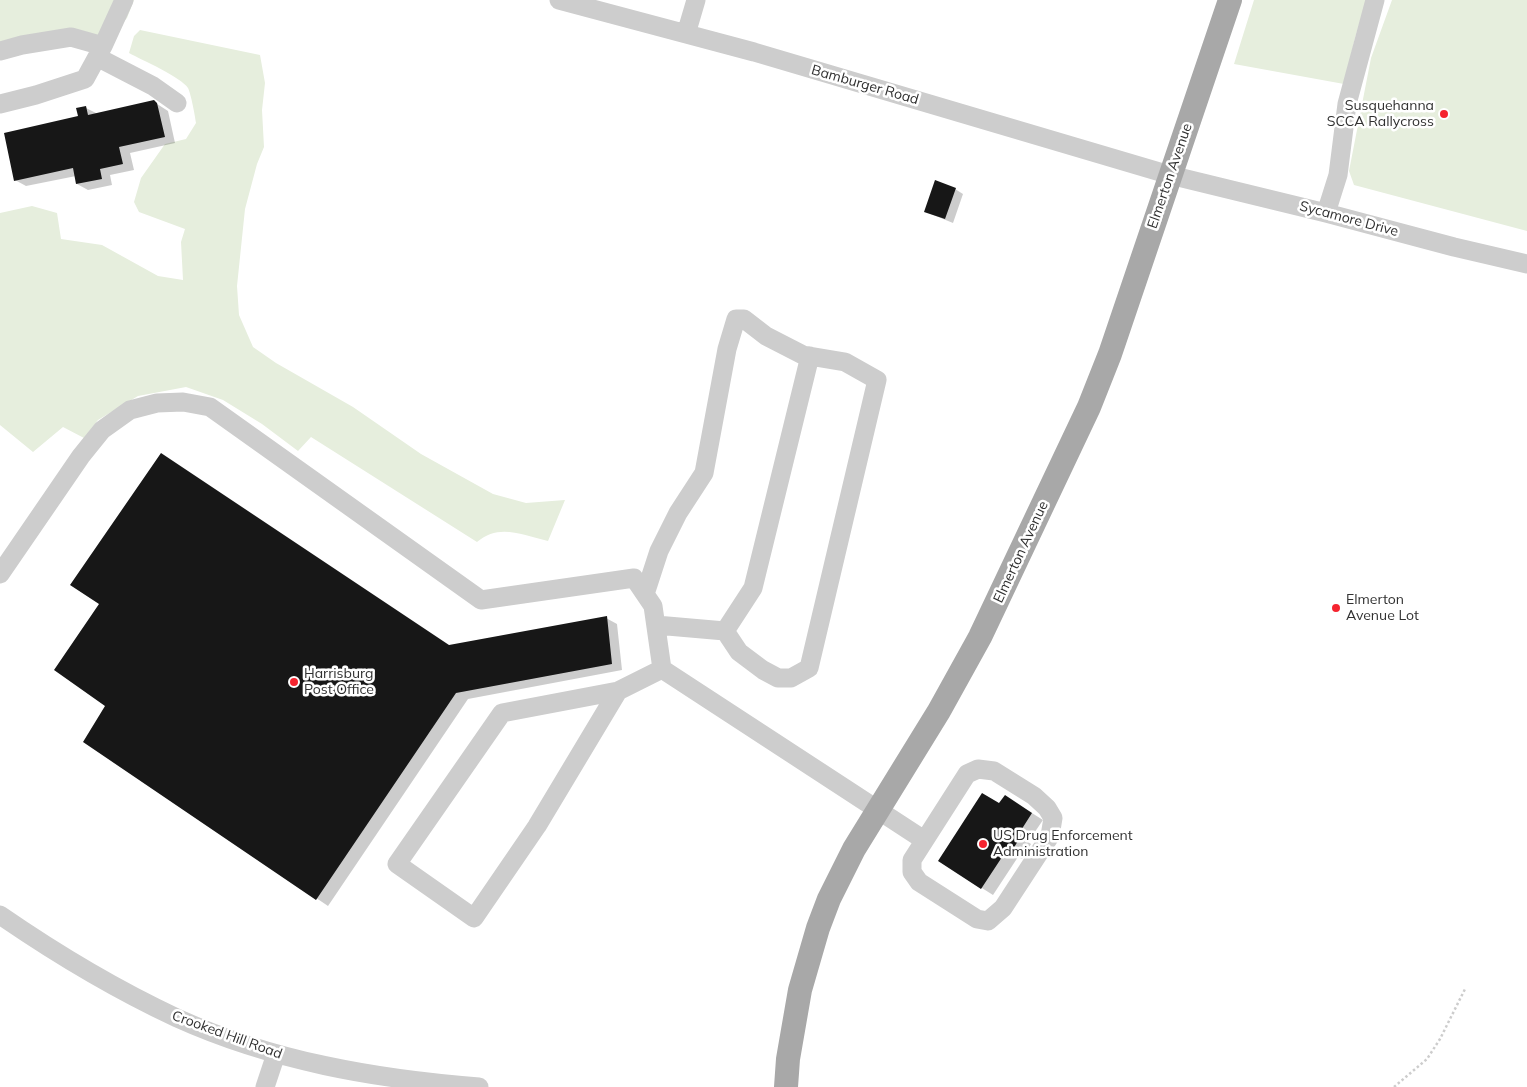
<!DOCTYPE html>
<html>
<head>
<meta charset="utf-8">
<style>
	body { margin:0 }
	canvas { display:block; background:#fff }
</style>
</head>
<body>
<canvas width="1527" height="1087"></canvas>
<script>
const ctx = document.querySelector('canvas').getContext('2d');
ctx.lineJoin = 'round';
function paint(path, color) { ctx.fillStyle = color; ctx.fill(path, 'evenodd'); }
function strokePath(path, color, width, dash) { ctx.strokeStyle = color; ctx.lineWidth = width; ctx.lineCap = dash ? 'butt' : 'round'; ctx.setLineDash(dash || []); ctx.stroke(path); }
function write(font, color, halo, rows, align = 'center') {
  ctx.font = font + ' Mulish,sans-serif'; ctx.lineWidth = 5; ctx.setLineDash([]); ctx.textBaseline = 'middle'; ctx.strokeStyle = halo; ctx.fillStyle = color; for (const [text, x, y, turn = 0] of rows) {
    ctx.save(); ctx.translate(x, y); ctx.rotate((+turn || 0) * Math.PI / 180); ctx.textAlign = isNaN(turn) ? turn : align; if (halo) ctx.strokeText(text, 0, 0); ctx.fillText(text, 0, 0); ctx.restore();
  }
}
paint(new Path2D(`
	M0,0h134l-7,18 -15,18 -112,12z
	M1254,0h112l-11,38 -11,46 -110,-20z
	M1392,0h135v231l-173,-46 -5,-14 22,-113z
	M140,30l120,25 5,28 -3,27 2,37 -7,17 -12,45 -8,77 2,29 14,32 23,16 77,44 68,47 72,40 33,9 39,-3 -17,41c-26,-6 -49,-18 -71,1l-166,-105 -13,14 -36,-27 -39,-24 -37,-13 -48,9 -40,24 -14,18 -21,-11 -30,25 -33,-27v-212l32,-7 25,7 4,26 41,6 56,31 25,4 -2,-38 4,-13 -46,-17 -5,-10 7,-24 24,-34 21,-5 10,-16c-1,-8 -5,-29 -8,-35 -7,-11 -46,-28 -59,-35l5,-17z`), '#e6eedd');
paint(new Path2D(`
	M154,102l14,9 7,32 -45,10 4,17 -24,5 2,10 -24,5 -11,-6 -1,-8 -50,10 -11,-6 64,-63 7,-9 12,6z
	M955,189l8,5 -10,29 -27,-11z
	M606,618l11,6 5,46 -154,29 -140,207 -243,-164 365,-96z
	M1016,803l27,17 -15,22 3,2 -9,15 -4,-2 -25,38 -54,-34 61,-56z`), '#0003');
paint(new Path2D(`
	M154,100l3,3 8,34 -46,10 4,17 -23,5 2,10 -26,5 -3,-16 -59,13 -10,-48 74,-17 -2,-8 10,-2 2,9z
	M935,180l21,8 -11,31 -21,-7z
	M161,453l288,192 158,-29 5,48 -156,29 -140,207 -233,-158 22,-36 -51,-36 45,-66 -29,-19z
	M982,793l17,10 6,-8 27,18 -14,22 3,1 -11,18 -4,-3 -25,38 -43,-28z`), '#171717');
strokePath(new Path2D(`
	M1394,1087l33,-28 13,-20 25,-50`), '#cdcdcd', 2.5, [2.5, 2.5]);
strokePath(new Path2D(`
	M559,0l195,52 416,123 156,38 128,34 73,17
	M686,34l10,-34
	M0,51l22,-6 49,-8 32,9
	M97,57l56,29 24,17
	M0,104l36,-9 49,-16 18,-33 21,-46
	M1326,213l12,-38 9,-71 28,-104
	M0,574l81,-118 21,-26 28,-20 27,-7 26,-1 27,5 271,193 153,-22 19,28 9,63 262,171
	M645,594l14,-43 19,-38 26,-40 23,-124 9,-30h8l22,17 37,19 42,7 32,18 -68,288 -18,10h-13l-15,-8 -24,-18 -14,-21 -69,-6
	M725,631l28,-43 57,-232
	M618,691l-81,135 -63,92 -77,-54 105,-151 116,-22 44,-22
	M978,769l16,2 40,25 13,12 6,10 -3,18 -47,72 -15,13 -11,-2 -58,-37 -7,-10v-12l55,-86z
	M0,915c58,40 113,73 177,103 95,43 199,61 302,69
	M265,1087l11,-33`), '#cdcdcd', 19);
strokePath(new Path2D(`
	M786,1087l2,-28 12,-69 18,-62 11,-29 25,-50 85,-138 41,-74 109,-230 21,-53 120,-354`), '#a8a8a8', 24);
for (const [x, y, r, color] of [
	[1444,114,5,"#f5242f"],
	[1336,608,5,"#f5242f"],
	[294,682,5,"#f5242f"],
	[983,844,5,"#f5242f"]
]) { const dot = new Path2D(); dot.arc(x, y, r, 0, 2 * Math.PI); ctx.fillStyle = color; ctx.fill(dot); strokePath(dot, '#fff', 2); }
write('14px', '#303030', '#fff', [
	["Bamburger Road",865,85,16],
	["Elmerton Avenue",1170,176,-71],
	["Sycamore Drive",1349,219,15],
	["Elmerton Avenue",1021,552,-65],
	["Crooked Hill Road",227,1035,20]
]);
write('14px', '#303030', '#fff', [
	["Susquehanna",1434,106,"right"],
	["SCCA Rallycross",1434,122,"right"],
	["Elmerton",1346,600],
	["Avenue Lot",1346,616],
	["Harrisburg",304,674],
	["Post Office",304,690],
	["US Drug Enforcement",993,836],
	["Administration",993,852]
], 'left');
</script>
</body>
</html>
